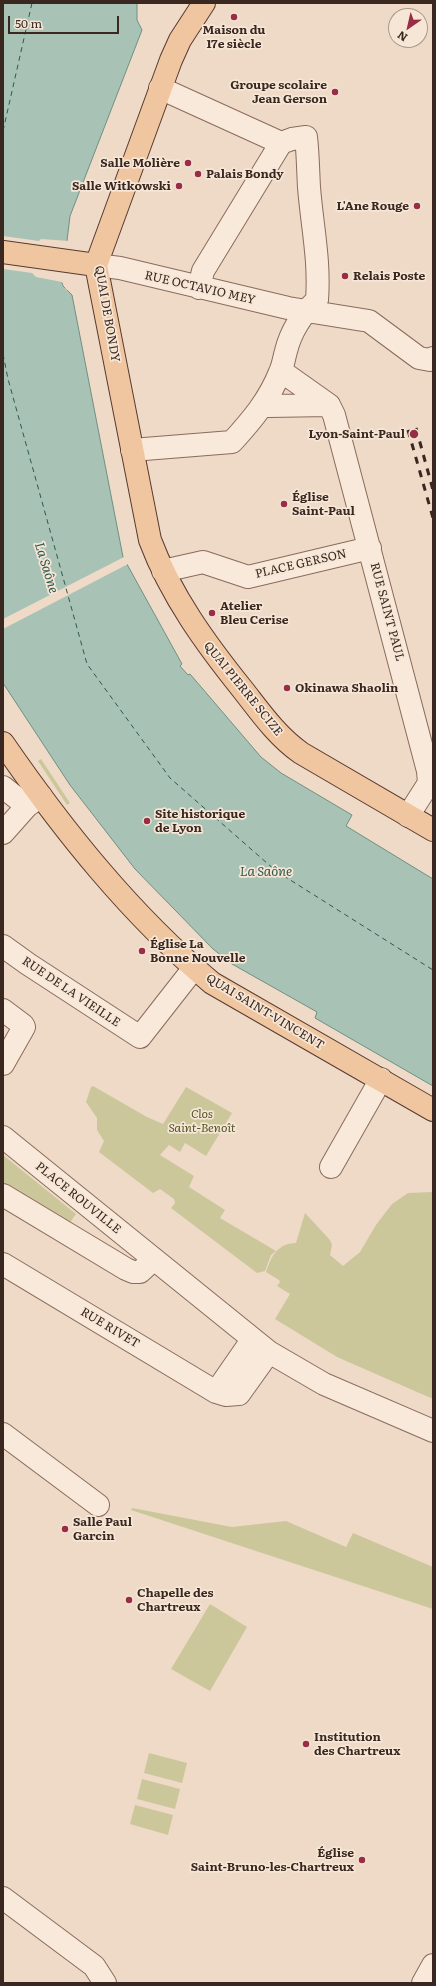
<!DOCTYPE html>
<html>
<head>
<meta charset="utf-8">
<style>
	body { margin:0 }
	#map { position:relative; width:436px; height:1986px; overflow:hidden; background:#eedac7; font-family:Literata,serif }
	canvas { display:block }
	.frame { position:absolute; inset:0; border:4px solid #3a2720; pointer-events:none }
	.north { position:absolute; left:388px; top:8px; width:40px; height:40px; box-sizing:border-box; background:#f5e6d6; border:1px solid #aa9a8d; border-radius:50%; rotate:214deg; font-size:11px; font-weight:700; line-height:16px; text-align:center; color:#3a2720 }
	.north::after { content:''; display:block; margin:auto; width:14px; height:18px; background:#982d45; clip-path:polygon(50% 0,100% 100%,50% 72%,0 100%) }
	.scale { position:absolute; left:8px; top:16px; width:111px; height:18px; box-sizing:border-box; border:2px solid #3a2720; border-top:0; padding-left:5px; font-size:12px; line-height:14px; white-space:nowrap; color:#3a2720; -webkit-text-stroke:3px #f5e6d6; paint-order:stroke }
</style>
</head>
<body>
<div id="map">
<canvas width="436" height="1986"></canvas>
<div class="frame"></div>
<div class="north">N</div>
<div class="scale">50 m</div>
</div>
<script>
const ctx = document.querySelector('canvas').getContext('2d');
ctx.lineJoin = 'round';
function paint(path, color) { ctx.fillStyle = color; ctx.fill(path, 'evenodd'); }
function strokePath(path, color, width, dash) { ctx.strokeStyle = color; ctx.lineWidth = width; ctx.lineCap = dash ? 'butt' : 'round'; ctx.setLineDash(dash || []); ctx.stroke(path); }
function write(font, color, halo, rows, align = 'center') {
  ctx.font = font + ' Literata,serif'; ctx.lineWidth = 3.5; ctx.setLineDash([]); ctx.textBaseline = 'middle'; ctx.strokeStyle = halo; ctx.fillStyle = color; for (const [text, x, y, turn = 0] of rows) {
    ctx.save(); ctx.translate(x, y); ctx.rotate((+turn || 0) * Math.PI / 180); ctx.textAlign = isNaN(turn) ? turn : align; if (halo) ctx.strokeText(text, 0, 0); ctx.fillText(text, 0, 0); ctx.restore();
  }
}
paint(new Path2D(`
	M41,759l29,44 -3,2 -29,-44z
	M93,1086l54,31 16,7 23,-37 46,26 -26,43 -21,-13 -5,9 -11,-7 -9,10 34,21 -5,11 36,23 -5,8 56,33 -5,4 -6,16 -8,2 -86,-65 4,-5 -1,-4 -14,-10 -7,4 -54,-41 5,-11 -7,-11v-12l-11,-16 5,-15z
	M3,1155l73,59 -7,10 -66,-40z
	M433,1192v207l-96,-42 -62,-38 15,-25 -13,-8 3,-4 -1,-2 -13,-8c6,-17 11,-28 30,-29l9,-30 25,27 2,5 -2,10 13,11 17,-14 16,-27 16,-21 16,-11z
	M132,1508l100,19 54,-6 60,26 7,-14 80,34v42l-302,-99z
	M210,1604l37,23 -37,64 -39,-22z
	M149,1753l38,10 -5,20 -38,-10z
	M142,1779l38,10 -5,20 -38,-10z
	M135,1805l38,10 -5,20 -38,-11z`), '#ccc79b');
const water = new Path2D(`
	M3,3h134v17l5,10 -72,186 -8,66 1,4 9,9 51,262 59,107 -2,2 8,9 2,-1 71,83 20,16 71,42 -6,11 87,53v207l-118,-68 2,-6 -85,-48 -19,-15 -78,-80 -65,-84 -67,-102z`);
paint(water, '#a8c2b5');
strokePath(water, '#6e9081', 1);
paint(new Path2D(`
	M3,236l36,5 2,-2 29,2 -6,41 4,11 -6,-11 -26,-5 -4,-4 -29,-4z
	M124,557l4,7 -125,65v-10z`), '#eedac7');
strokePath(new Path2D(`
	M3,131l29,-128
	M3,354l5,25 79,285 83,114 106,93 157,99`), '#2f594e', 1, [5, 4]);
const minor = new Path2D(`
	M160,88l121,55
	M96,265l24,3 168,40 81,13 50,37 11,2 3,-2
	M281,371l48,34 5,10 94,356 1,12 -21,33
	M264,403l5,3 60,-1
	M132,450l100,-8c20,-22 37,-42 48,-70 3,-6 4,-14 6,-21 5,-20 16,-37 31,-51 3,-40 -5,-74 -8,-113 -1,-17 -1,-33 -3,-50l-14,2 -11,4 -78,128 -4,17
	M163,571l40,-9 45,15 122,-29
	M3,787l24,19
	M3,833l24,-27 14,-10
	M3,946l25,18 112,73 54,-69
	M3,1010l20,15 1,2 -21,37
	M3,1137l266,215 55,32 109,47
	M331,1167l50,-88
	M3,1195l123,74 7,3h7l13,-12
	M3,1264l213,128 10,3 13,-1 30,-42
	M216,1392l36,-52
	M3,1434l95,71
	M3,1898l91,68 11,17
	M423,1983l10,-18`);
const major = new Path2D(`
	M204,3l-24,37 -9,20 -75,205 54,275c21,56 56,104 93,150 18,23 34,46 58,63l132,77
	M3,252l93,13
	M3,743c60,87 127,171 209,240l221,127`);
strokePath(minor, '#8a6b5c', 24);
strokePath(major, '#583a30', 24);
strokePath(minor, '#f9e9da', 22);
strokePath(major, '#f0c6a0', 22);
strokePath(new Path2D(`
	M416,428l17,62
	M408,430l25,88`), '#3a2720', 3, [7, 7]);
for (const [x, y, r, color] of [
	[234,17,4,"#982d45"],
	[335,92,4,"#982d45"],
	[188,163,4,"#982d45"],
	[198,174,4,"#982d45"],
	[179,186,4,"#982d45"],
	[417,206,4,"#982d45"],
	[345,276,4,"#982d45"],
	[414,434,5,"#982d45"],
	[284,504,4,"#982d45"],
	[212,613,4,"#982d45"],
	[287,688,4,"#982d45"],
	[147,821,4,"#982d45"],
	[142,951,4,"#982d45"],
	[65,1529,4,"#982d45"],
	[129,1600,4,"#982d45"],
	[306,1744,4,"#982d45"],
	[362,1860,4,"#982d45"]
]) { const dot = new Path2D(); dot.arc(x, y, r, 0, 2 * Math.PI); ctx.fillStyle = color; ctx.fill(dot); strokePath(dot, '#f5e6d6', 1.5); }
write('bold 12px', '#3a2720', '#f5e6d6', [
	["Maison du",234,30,"center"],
	["17e siècle",234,44,"center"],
	["Groupe scolaire",327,85,"right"],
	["Jean Gerson",327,99,"right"],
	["Salle Molière",180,163,"right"],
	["Palais Bondy",206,174],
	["Salle Witkowski",171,186,"right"],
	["L'Ane Rouge",409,206,"right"],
	["Relais Poste",353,276],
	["Lyon-Saint-Paul",405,434,"right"],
	["Église",292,497],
	["Saint-Paul",292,511],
	["Atelier",220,606],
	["Bleu Cerise",220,620],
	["Okinawa Shaolin",295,688],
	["Site historique",155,814],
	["de Lyon",155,828],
	["Église La",150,944],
	["Bonne Nouvelle",150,958],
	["Salle Paul",73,1522],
	["Garcin",73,1536],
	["Chapelle des",137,1593],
	["Chartreux",137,1607],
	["Institution",314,1737],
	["des Chartreux",314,1751],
	["Église",354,1853,"right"],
	["Saint-Bruno-les-Chartreux",354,1867,"right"]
], 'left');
write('12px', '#3a2720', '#f5e6d6', [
	["RUE OCTAVIO MEY",200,288,13],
	["QUAI DE BONDY",107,314,80],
	["PLACE GERSON",301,564,-13],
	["RUE SAINT PAUL",387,612,75],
	["QUAI PIERRE SCIZE",243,689,51],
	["RUE DE LA VIEILLE",71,992,34],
	["QUAI SAINT-VINCENT",265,1012,31],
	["PLACE ROUVILLE",78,1198,39],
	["RUE RIVET",110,1328,31]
]);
write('italic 12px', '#545627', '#f5e6d6', [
	["Clos",202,1114],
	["Saint-Benoît",202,1128]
]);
write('italic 13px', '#2f594e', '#f5e6d6', [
	["La Saône",46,568,73],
	["La Saône",266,872]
]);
</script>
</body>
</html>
